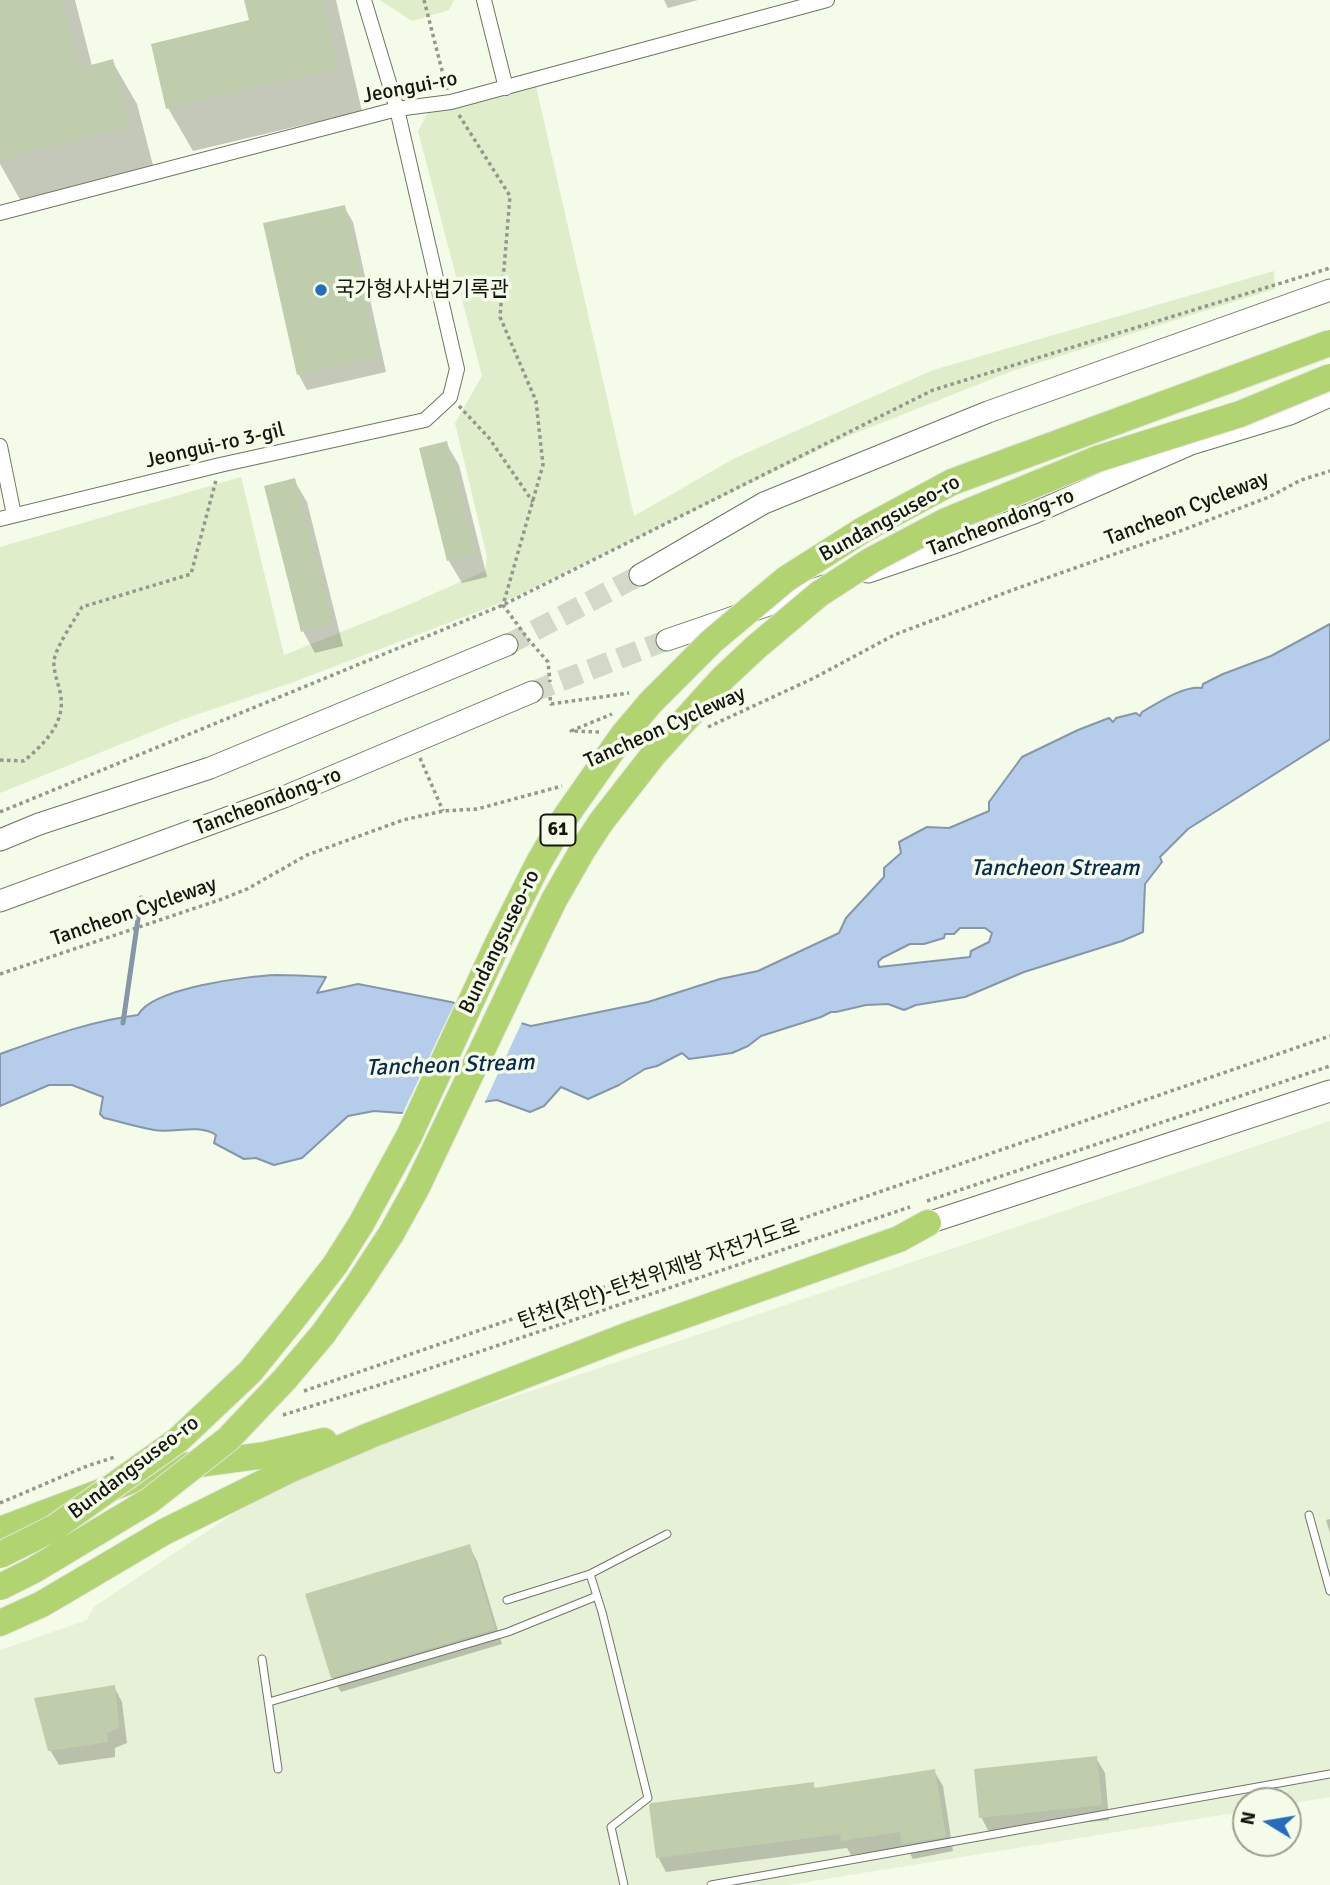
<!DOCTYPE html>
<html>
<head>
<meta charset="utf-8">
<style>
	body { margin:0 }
	#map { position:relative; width:1330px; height:1885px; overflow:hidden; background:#f4fbe8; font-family:Signika,sans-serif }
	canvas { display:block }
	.north { position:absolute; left:1232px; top:1787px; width:70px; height:70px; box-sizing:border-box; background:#f4fbe8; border:2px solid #9a9f92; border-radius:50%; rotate:281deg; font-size:19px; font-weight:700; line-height:28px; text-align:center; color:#141610 }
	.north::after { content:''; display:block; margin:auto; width:24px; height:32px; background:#236dbc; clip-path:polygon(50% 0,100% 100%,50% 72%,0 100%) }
</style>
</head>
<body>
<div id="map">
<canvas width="1330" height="1885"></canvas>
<div class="north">N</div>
</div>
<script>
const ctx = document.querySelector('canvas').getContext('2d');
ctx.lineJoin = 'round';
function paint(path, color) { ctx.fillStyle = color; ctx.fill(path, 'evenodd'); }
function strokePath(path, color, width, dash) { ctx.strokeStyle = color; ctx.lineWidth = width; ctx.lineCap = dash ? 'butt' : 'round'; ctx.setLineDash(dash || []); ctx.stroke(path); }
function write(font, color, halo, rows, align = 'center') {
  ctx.font = font + ' Signika,"Noto Sans KR",sans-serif'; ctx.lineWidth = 7; ctx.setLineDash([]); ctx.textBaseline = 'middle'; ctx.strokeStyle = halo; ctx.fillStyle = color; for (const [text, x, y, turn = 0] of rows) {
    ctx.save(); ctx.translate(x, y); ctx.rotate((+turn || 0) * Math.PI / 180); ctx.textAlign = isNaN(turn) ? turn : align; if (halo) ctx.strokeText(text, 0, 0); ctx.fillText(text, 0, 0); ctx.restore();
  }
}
paint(new Path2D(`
	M1330,1121v676l-42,7v-3h-42v10l-457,74h-789v-235l87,-30 7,-13 206,-138z`), '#e7f1d7');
paint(new Path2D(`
	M380,0h74l-5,10 -37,11z
	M535,82l99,434 99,-57 200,-89 341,-99 1,18 -263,82 -166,66 -335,162 -220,84 -110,37 -181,73v-246l241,-70 43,178 124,-50 77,-34 2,-14 -32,-134 27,-47 -64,-245 13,-24z`), '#dfedcb');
const water = new Path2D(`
	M1330,624v115l-142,90 -28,28 2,5 -17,22 -2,48 -21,9 -98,31 -59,25 -49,8 -12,5 -16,-6 -22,1 -30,7h-5l-10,5 -60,19 -13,10 -16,7 -43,6 -7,-6 -25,13 -12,3 -26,16 -31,14 -27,-12 -17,19 -14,6 -33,-12 -96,13 -27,-2 -26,5 -46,42 -28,7 -18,-7 -12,1 -30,-16 2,-8c-19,-12 -42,-1 -62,-5 -17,-3 -33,-8 -50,-12l-4,-4 3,-17 -31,-12h-23l-49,21v-52c45,-16 90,-33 138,-39 14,-27 109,-39 139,-40 16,0 33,1 49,2l-9,16 41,-9 93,18 80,24 117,-24 72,-23 38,-8 81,-38 7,-15 38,-41v-9l17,-15 -2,-11 28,-15 22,1 40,-17v-9l33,-45 56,-27 31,-12 4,4 3,-4 20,-5 4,3 2,-4c16,-9 42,-27 60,-24l1,-4 20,-10 48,-18zM960,928h25l7,5 -3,9 -18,9 -1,6 -91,10 -1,-5 4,-4 28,-14h14l20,-6 1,-4h9z`);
paint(water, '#b5cdea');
strokePath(water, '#8596a9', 2);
paint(new Path2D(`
	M456,1000l67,20 -40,86 -82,11z`), '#f4fbe8');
paint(new Path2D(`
	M0,0h75l17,66 20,-5 25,43 17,65 -132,34 -22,-39z
	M246,0h90l26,111 -169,40 -25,-43 83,-86z
	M664,0h34l-30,8z
	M344,207l9,15 33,150 -79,18 -8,-15 -34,-150z
	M446,443l13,22 28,112 -25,6 -13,-22 -28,-112z
	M294,480l13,22 36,144 -28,7 -12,-22z
	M1330,1519v14l-4,-13z
	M469,1546l8,15 25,83 -161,48 -9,-15z
	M114,1687l8,15 5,41 -12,5v9l-56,8 -9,-15z
	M1096,1758l9,15 4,47 -120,12 -8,-15z
	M934,1771l9,15 10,65 -40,8 -7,-12 -55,8 -4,-7 -181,24 -8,-15 155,-73 3,6z`), '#0003');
strokePath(new Path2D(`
	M123,1023l18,-125`), '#8596a9', 5);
paint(new Path2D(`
	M0,0h62l18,68 33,-9 17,67 -130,34z
	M244,0h78l16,68 -172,41 -15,-65 98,-24z
	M345,205l34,152 -82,18 -34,-152z
	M447,441l28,113 -28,7 -28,-113z
	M295,478l37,145 -31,9 -37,-146z
	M470,1544l25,85 -164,49 -26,-84z
	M115,1685l4,43 -12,5 1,9 -60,9 -14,-53z
	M1097,1756l5,49 -123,13 -5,-49z
	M935,1769l11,68 -44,7 -2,-12 -59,9 -1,-7 -184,24 -7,-53 2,-2 163,-21v6z`), '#c0cdac');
strokePath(new Path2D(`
	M507,645l133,-70
	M532,692l135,-52`), '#d2d9c8', 21, [21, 10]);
const lane = new Path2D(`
	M1309,1515l21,76
	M507,1600l83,-26
	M262,1659l16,110
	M269,1702l239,-70 89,-36
	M624,1885l-13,-58 37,-29 -46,-186 -12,-38 77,-40
	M711,1885l619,-111`);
const street = new Path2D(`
	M484,0l22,88
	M0,213l397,-104 54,-7 376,-102
	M0,446l14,69
	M0,519l220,-54 205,-45 25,-23 7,-28 -60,-260 -33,-109`);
const secondary = new Path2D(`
	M868,572l91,-31 75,-28 157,-69 99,-30 40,-18
	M640,575l124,-72 224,-91 342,-122
	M667,640l157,-54
	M0,840l39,-16 171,-56 297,-123
	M0,901l284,-104 248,-105
	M928,1223l402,-132`);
const highway = new Path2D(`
	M0,1530l135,-51 35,-11 95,-13 59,-14
	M0,1623l42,-19 122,-72 125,-62 82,-35 255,-99 273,-97 29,-16`);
strokePath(lane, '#6f7565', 9);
strokePath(street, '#6f7565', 16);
strokePath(secondary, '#6f7565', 23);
strokePath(highway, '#e3e3e2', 28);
strokePath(new Path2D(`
	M424,0l23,90
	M459,115l51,81 -10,121 36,84 7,64 -40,140 25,34 20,23 2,20
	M459,406l30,32 44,64
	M550,697l1,7 78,-11
	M708,727l106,-49 80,-43 124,-47 165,-58 86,-33 32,-17 29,-9
	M599,732l-28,-1 41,-17
	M420,758l23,53
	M0,760l24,1c21,-18 43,-39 36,-69 -2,-9 -7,-22 -6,-32 3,-15 20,-39 28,-53l109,-33 25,-94
	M0,812l503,-207 430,-215 397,-122
	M0,974l222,-75 25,-10 60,-34 96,-35 40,-9 34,-2 85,-23
	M927,1201l403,-135
	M304,1391l1026,-355
	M283,1415l109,-34 518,-174
	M0,1503l87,-37 28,-9`), '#93988b', 3.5, [3.5, 3.5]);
strokePath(lane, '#fff', 7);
strokePath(street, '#fff', 14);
strokePath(secondary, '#fff', 21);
strokePath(highway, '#b1d471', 26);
const highwayBridge = new Path2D(`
	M0,1555l54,-27 124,-88 72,-68 43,-53 42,-54 26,-41 48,-88 89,-193 41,-81 27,-46 57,-81 28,-33 61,-61 74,-62 77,-49 89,-48 378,-139
	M0,1587l34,-17 115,-69 79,-62 57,-60 38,-45 34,-48 34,-52 26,-47 118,-248 19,-39 28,-49 19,-29 53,-68 69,-76 32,-30 64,-54 51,-33 76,-40 151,-62 143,-45 90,-37`);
strokePath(highwayBridge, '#e3e3e2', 28, []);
strokePath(highwayBridge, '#b1d471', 26);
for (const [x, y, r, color] of [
	[321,290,7,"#236dbc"]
]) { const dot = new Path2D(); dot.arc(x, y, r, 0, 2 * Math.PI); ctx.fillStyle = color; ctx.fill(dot); strokePath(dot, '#f4fbe8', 2.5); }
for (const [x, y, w] of [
	[558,830,35]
]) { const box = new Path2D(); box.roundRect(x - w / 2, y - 15.5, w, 31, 5); ctx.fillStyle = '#f4fbe8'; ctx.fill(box); strokePath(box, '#141610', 2); }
write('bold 19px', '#141610', null, [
	["61",558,830]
]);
write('21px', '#141610', '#f4fbe8', [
	["Jeongui-ro",410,88,-11],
	["Jeongui-ro 3-gil",215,446,-13],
	["Tancheon Cycleway",1187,509,-21],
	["Bundangsuseo-ro",890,519,-29],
	["Tancheondong-ro",1001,523,-21],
	["Tancheon Cycleway",665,728,-24],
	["Tancheondong-ro",268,802,-21],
	["Tancheon Cycleway",134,912,-19],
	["Bundangsuseo-ro",500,942,-64],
	["탄천(좌안)-탄천위제방 자전거도로",659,1275,-19],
	["Bundangsuseo-ro",134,1468,-37]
]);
write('21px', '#141610', '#f4fbe8', [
	["국가형사사법기록관",335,290]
], 'left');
write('italic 23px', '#082a4f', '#f4fbe8', [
	["Tancheon Stream",1055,869],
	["Tancheon Stream",450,1066,-2]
]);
</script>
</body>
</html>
